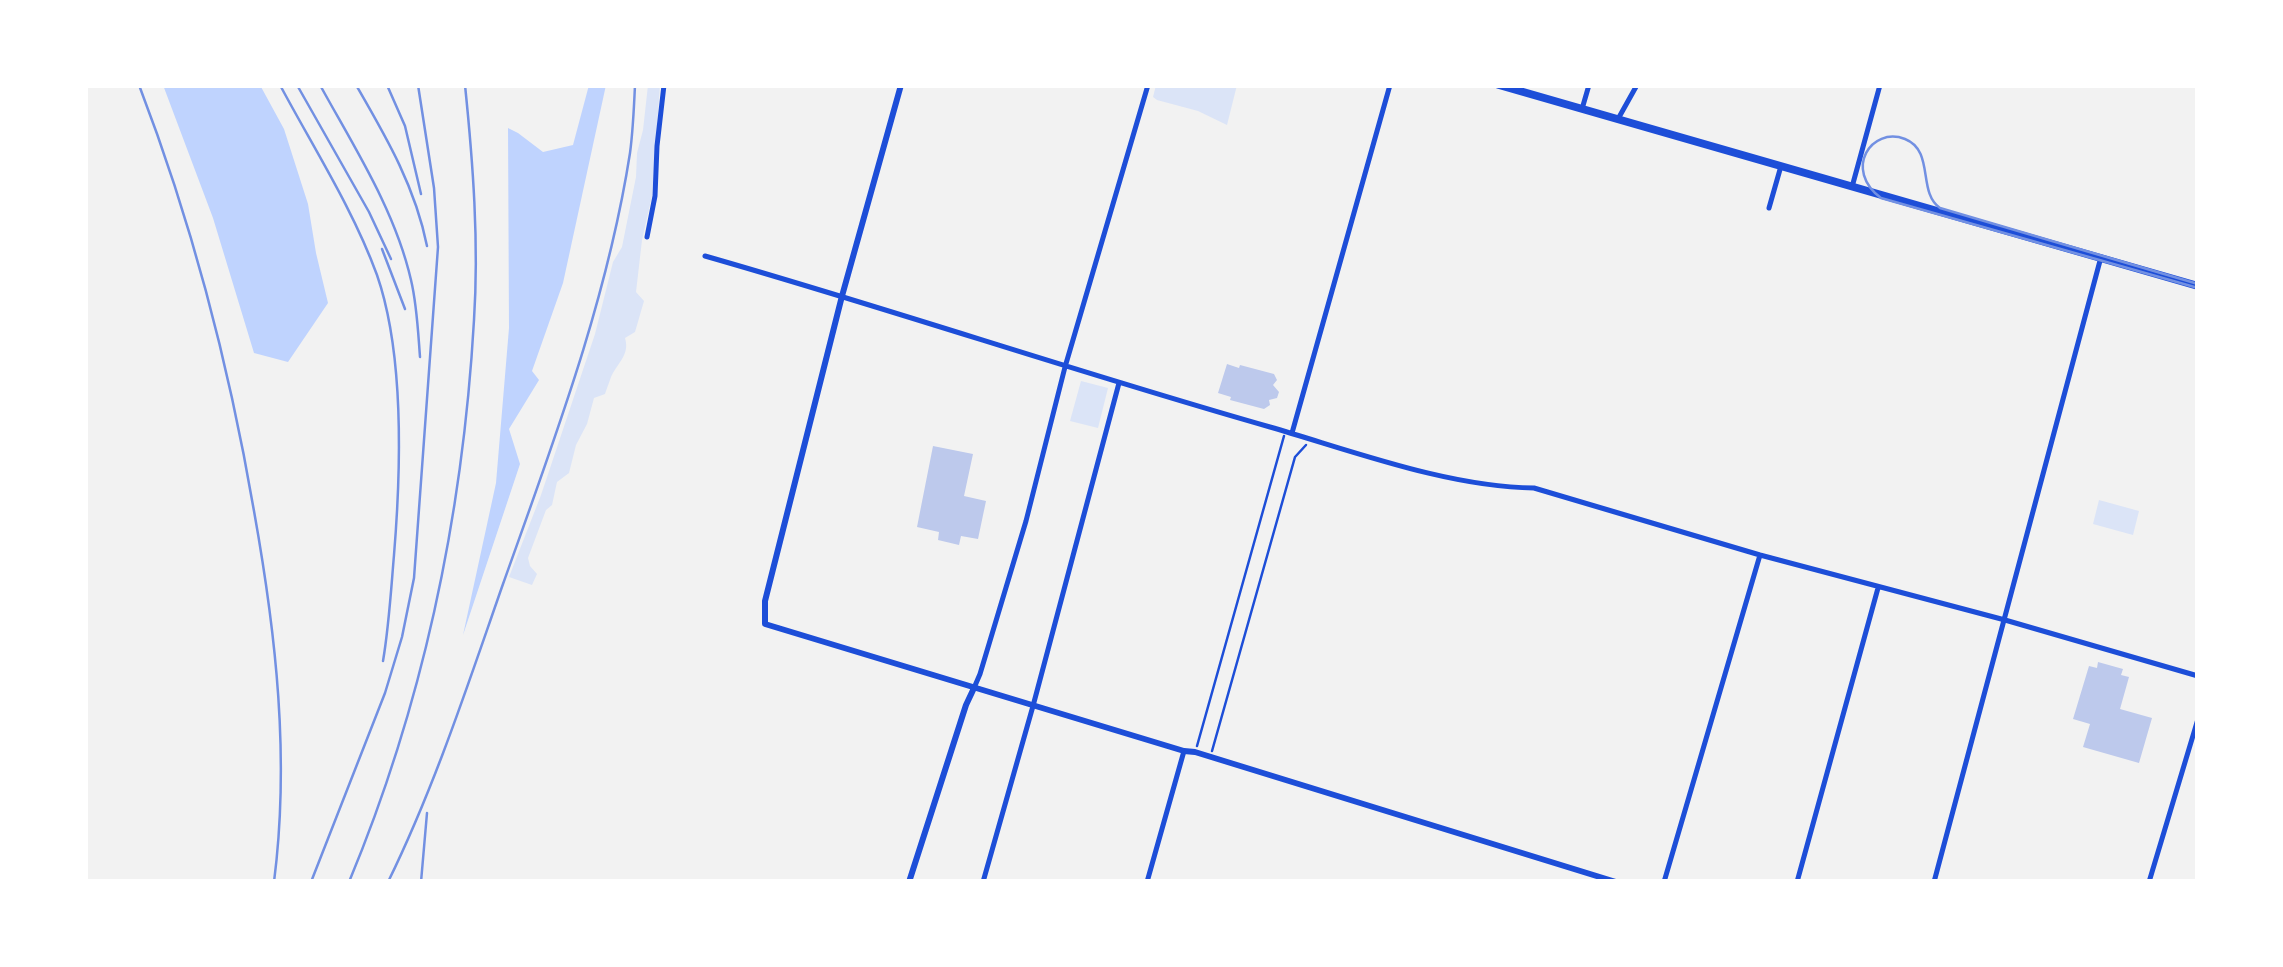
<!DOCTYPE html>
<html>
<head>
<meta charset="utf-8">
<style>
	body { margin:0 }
	#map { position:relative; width:2283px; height:967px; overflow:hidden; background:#f2f2f2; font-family:"Noto Sans",sans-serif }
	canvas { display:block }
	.frame { position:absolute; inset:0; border:88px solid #fff; pointer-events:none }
</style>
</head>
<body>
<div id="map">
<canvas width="2283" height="967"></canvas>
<div class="frame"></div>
</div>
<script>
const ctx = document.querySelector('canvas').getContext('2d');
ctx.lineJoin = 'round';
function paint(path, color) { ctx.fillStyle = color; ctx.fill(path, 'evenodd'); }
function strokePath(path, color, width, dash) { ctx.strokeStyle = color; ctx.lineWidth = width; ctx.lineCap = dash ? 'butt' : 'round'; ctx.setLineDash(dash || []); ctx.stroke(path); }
paint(new Path2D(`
	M648,85h12l-8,111 -10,44 -6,52 8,9 -9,31 -10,6c5,17 -7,24 -14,39 -1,3 -5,14 -6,17l-11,4 -7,26 -11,21 -7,28 -12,9 -5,23 -6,5 -18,48 2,8 7,8 -5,11 -23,-8 32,-82 54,-161 18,-72 9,-15 14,-70 1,-24 6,-23z
	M1156,85h81l-10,40 -29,-14 -41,-11 -4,-3z
	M1081,381l27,7 -10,40 -28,-7z
	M2099,500l40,11 -6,24 -40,-11z`), '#dbe4f7');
paint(new Path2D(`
	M163,85h97l24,44 24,75 8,49 12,50 -40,59 -34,-9 -41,-135z
	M589,85h17l-43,198 -31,88 7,9 -30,49 11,35 -57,171 33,-152 13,-155 -1,-200 10,5 25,19 30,-7z`), '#bfd3fe');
paint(new Path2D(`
	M1227,364l12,4 1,-3 34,9 3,6 -4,5 6,7 -2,6 -8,2 1,5 -6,4 -34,-9 1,-3 -13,-4z
	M933,446l40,8 -9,42 22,5 -8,38 -17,-3 -2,9 -21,-5 1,-8 -22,-5z
	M2098,662l25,7 -2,6 8,2 -9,32 32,9 -13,45 -56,-16 7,-23 -17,-5 16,-53 8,2z`), '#bdc9ec');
strokePath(new Path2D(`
	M1197,746l87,-310
	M1212,751l83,-294 11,-12`), '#1d4ed8', 2.5);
strokePath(new Path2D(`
	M1582,109l7,-24
	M1618,119l19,-34
	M1852,187l28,-102
	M1769,208l12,-42
	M647,237l8,-41 2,-50 7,-61
	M705,256c189,54 375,117 565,171 83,24 178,60 264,61l226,67 245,65 193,56
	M1292,433l98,-348
	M974,688l6,-14 46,-153 39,-154 83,-282
	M983,882l50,-176 86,-323
	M1147,882l37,-131
	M1664,882l96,-327
	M1797,882l81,-294
	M1934,882l167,-625
	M2149,882l49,-163`), '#1d4ed8', 5);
strokePath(new Path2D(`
	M901,85l-59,211 -77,305v23l419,127 11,1 421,130
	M909,882l57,-177 8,-17`), '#1d4ed8', 6);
strokePath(new Path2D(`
	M1499,85l699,201`), '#1d4ed8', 8);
strokePath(new Path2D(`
	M2198,284l-258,-76c-23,-16 -5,-57 -35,-69 -34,-13 -62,31 -24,59l317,90`), '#7290e2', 2.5);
strokePath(new Path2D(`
	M139,85c53,138 90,280 115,426 22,123 36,247 20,371
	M280,85c33,62 73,124 97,190 28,81 24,195 17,280 -3,35 -5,71 -11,106
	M297,85l72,127 22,47
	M320,85c34,62 75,125 91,195 6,25 7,51 9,77
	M356,85c30,52 59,101 71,161
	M387,85l18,41 16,68
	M382,249l23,60
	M311,882l74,-189 17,-56 12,-59 24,-331 -4,-59 -16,-103
	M349,882c74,-178 114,-369 125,-562 5,-78 -1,-157 -9,-235
	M388,882c47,-96 80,-198 115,-298 50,-141 104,-283 127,-431 3,-22 4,-45 5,-68
	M421,882l6,-69`), '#7290e2', 2.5);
</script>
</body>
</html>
